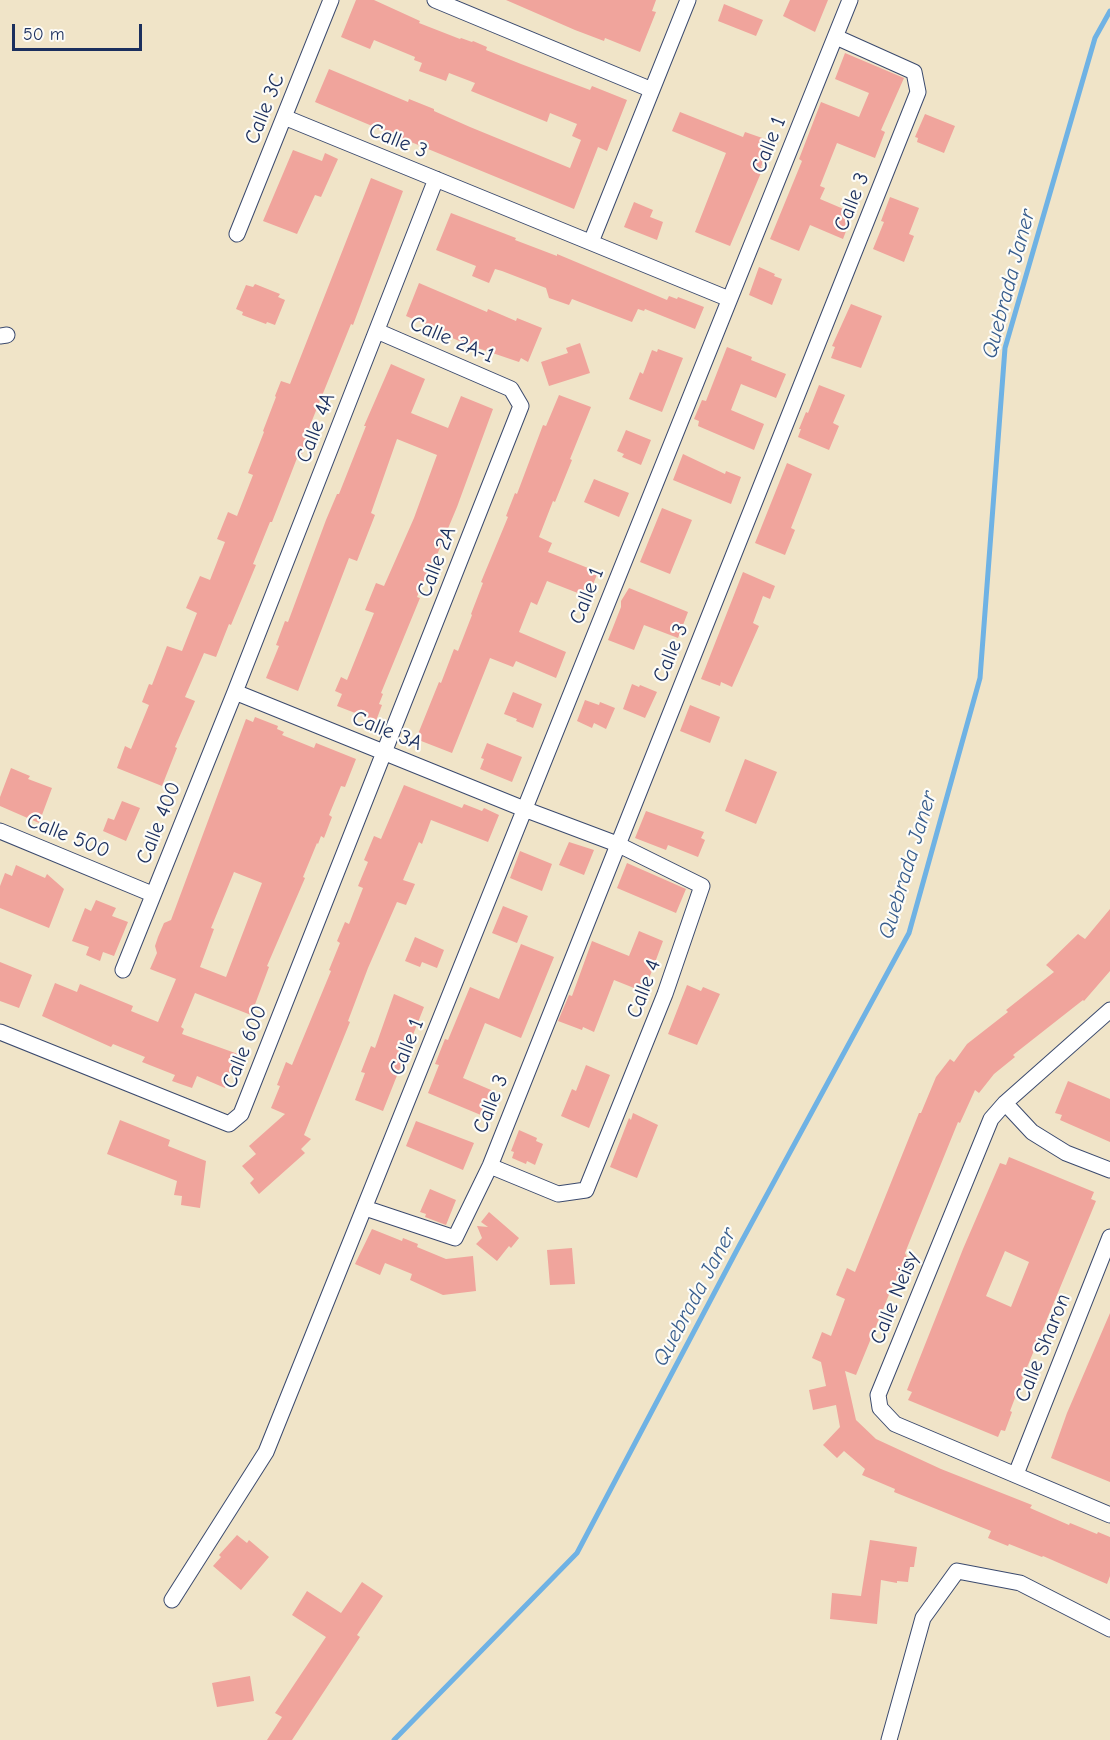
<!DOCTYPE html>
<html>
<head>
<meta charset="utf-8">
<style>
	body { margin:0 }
	#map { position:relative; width:1110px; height:1740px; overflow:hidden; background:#f0e4c8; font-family:"Comic Neue",sans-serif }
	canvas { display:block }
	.scale { position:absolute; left:12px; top:24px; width:130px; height:27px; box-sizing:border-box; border:3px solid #1b2f5e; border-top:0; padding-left:8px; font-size:18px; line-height:21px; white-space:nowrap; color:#1b2f5e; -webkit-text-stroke:4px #fdfcf7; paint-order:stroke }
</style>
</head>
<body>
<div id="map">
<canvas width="1110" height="1740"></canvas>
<div class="scale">50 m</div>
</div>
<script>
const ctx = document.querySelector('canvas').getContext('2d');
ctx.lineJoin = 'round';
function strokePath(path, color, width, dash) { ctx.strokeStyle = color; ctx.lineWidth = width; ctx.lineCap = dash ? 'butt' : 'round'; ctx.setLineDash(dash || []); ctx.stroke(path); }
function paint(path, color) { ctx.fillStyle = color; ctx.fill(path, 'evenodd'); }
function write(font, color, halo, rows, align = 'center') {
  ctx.font = font + ' "Comic Neue",sans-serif'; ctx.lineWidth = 4.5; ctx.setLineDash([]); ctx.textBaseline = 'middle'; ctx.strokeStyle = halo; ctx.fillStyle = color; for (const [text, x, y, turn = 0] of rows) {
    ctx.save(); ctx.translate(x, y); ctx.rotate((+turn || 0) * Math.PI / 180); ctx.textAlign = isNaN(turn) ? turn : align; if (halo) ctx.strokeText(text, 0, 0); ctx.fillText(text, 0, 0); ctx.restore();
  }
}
strokePath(new Path2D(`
	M394,1740l183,-187 161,-305 171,-315 71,-255 25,-330 90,-310 15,-27`), '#6fb2e4', 5);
paint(new Path2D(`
	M356,0h18l46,21 -1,2 41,16 1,-1 11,4 1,-1 14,6 -1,3 35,14 69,26 2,-4 35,14 -20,51 -9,-4 -24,62 -163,-67 -1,3 -28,-11 2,-3 -69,-29 14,-33 79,33 1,-3 25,10v2l36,16 100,41 11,-28 -9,-4 5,-12 -27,-11 -3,9 -76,-31 4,-8 -26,-10 -3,8 -27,-10 3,-8 -8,-3 1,-3 -41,-17 -4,9 -29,-12z
	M506,0h150l-4,11 4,1 -16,40 -35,-14 -1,3 -29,-11z
	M790,0h38l-13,32 -32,-16z
	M724,4l39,16 -7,16 -38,-15z
	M845,53l59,25 -23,52 4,2 -10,26 -38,-15 -17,43 5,2 -5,11 33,14 -10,26 -33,-14 -11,26 -29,-12 32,-78 -3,-2 22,-57 38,15 10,-24 -34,-14z
	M680,112l63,25 2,-5 26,9 -10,26 2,1 -33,78 -35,-14 31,-79 -54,-22z
	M925,114l30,12 -11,27 -27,-11 1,-4 -3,-1z
	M293,150l29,11 3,-8 13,6 -17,38 -6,-2 -18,39 -34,-13z
	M371,178l32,13 -50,134 -2,-1 -42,104 3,1 -10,25 -3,-1 -27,69h-2l-17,42 3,1 -25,60 -2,-1 -13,33 -12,-4 -19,44 10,4 -20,46 2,1 -15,38 -45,-18 8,-22 6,3 18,-44 -7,-3 7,-18 3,1 15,-39 15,5 15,-38 -11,-5 14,-32 10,4 15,-38 -8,-3 11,-27 9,4 16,-41 -5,-2 16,-41 -1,-1 13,-34 -1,-1 6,-15 9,3z
	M890,197l29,11 -10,26 5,2 -10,26 -31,-13 11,-27 -3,-1z
	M634,202l19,8 -3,7 13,5 -6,18 -33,-13z
	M451,213l65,25 -1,2 42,16v-2l110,46 2,-4 8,3 1,-2 26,10 -9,22 -50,-20 -1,2 -6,-2 -6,13 -60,-23 -3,6 -20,-7 -3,-10 -44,-17 -7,-2 -6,14 -17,-7 4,-10 -40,-16z
	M759,267l16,7 -1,2 8,3 -10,26 -23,-10z
	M419,283l68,29 1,-3 28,12 1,-3 25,10 -14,34 -7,-4 -2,4 -53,-18 -25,-11 1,-2 -36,-15z
	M255,284l25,10 -2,3 7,3 -10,25 -8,-3 -1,2 -24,-9 1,-3 -7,-3 10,-24 7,2z
	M851,304l31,12 -21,52 -30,-10 4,-11 -3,-1z
	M580,343l10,30 -41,13 -8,-24 27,-9 -2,-5z
	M727,347l25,10 -1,3 35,14 -10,24 -35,-14 -10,26 33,14 -10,26 -56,-24 1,-5 -5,-2 8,-19 4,1z
	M658,349l25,9 -21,54 -33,-13 11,-27 3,2 9,-24 5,2z
	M391,364l34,15 -14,34 37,15 13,-32 32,13 -36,98 -23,55h-2l-15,35 3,1 -39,95 2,1 -4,10 3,1 -6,16 -39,-15 5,-12 -7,-3 6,-14 6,3 27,-67 -9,-3 11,-27 8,3 30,-68 23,-63 -40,-16 -26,74 4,2 -18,46 -8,-3 -51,133 -32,-13 13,-32 -3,-1 9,-24 3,1 38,-102 11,-26h2l27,-68h-2z
	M819,385l26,10 -12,28 6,3 -10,24 -31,-13 3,-8h-2l7,-17 2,1z
	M559,395l32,12 -21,52 2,1 -17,42 -2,-1 -14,36 13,6 -4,9 50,20 -10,25 -41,-16 -10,24 -6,-3 -12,30 47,20 -10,26 -40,-17 -3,6 -23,-9 -38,95 -36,-14 23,-57 2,1 13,-34 4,2 14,-36 -1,-1 12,-31 -2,-1 27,-65 -2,-1 9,-23 2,1 26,-69 3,1z
	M626,430l25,10 -10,25 -19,-8 2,-3 -7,-3z
	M683,454l42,20 1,-3 15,6 -10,27 -58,-24z
	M787,463l25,11 -21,54 4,2 -10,25 -30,-12z
	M594,479l35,14 -10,24 -35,-15z
	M662,508l30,12 -22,54 -30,-12z
	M743,572l32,14 -5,13 -7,-3 -10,27 6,3 -27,61 -11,-5 -1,4 -19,-7z
	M629,588l59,24 -10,26 -34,-13 -10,25 -26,-10 13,-33v-6z
	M632,684l7,3 1,-2 17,7 -12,26 -22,-9z
	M513,692l29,12 -9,24 -17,-7 1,-2 -13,-5z
	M585,700l14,5 1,-3 15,6 -9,21 -12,-6 -2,5 -15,-7z
	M690,705l30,12 -10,26 -30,-12z
	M255,717l23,9 -1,3 7,3 -2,3 32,13 2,-5 40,16 -11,28 -4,-1 -12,29 3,2 -8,21 -3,-2 -3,8 -1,-1 -14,34 2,1 -38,88 2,1 -18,48 -56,-22 -14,34 3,2 -2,5 56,20 -2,7 4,1 -5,13 -5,-2 -5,15 -28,-12 -5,12 -20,-7 3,-6 -33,-13 3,-5 -32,-13 -2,3 -69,-31 13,-33 22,9 3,-8 53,22 -2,5 27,11 18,-43 -26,-10 7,-16 -2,-7 3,-9 6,-14 7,-3 75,-201 7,3zM234,872l28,11 -36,94 -26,-10 14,-38 -3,-1z
	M487,743l35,14 -10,25 -32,-13 4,-10 -3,-1z
	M745,759l32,13 -21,52 -31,-13z
	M11,768l19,8 -2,3 24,9 -13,35 -39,-17v-9z
	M404,785l58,23 2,-4 18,7 2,-3 15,7 -11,27 -57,-22 -9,24 -3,-2 -16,38 12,4 -9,21 -9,-3 -29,66 -20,53 2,1 -46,113 7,4 -10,10 4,4 -46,41 -9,-11 4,-4 -12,-13 14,-12 -7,-8 36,-32 -14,-6 9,-22 -3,-1 9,-23 6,3 39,-94 -2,-1 11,-27 -3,-2 8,-19 4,2 14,-36 -5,-2 10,-24 -4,-2 10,-24 7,3z
	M122,801l18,7 -14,33 -23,-10 5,-13 6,2z
	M646,811l58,21 -3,6 4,2 -7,17 -30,-12 -2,5 -31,-12z
	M569,842l25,8 -10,25 -25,-10z
	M520,851l32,13 -10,27 -32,-13z
	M627,863l59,26 -10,24 -59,-25z
	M16,865l29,13 2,-4 17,15 -15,39 -49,-20v-22l5,-13 7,3z
	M96,900l20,8 -4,8 16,6 -14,34 -11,-4 -3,9 -14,-6 3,-8 -17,-6 13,-33 6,3z
	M503,906l25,10 -11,27 -25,-10z
	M1110,909v62l-26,30 -1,-1 -70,55 2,2 -21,17 -15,19 -4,-3 -15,33 -2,-1 -41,101 -12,30 2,4 -3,7 -7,17 -2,-1 -39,95 -11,-4 11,49 20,19 65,30 91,36 -2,3 39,17 1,-2 27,11 1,-2 12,5v39l-3,8 -64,-28 -1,1 -33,-13 -1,2 -20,-8 3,-7 -97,-39 1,-3 -33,-14 3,-6 -21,-18 -7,7 -14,-13 17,-18 -4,-22 -23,5 -4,-20 17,-4 -5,-24 -9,-4 10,-26 9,4 14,-37 -9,-4 11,-27 8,4 64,-159h2l15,-36 14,-18 4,3 13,-18 41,-32 -2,-2 48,-38 -8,-7 32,-31 7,5z
	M639,931l24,10 -19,51 -30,-12 -20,52 -11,-5 -1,3 -24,-9 11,-26 3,1 20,-55 37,15z
	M415,937l29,13 -7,18 -15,-6 -2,5 -15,-6z
	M521,944l33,13 -33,81 -36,-15 -22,55 35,15 -10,25 -60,-25 11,-28 -4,-1 10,-25 3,1 22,-53 29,12z
	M0,962l32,13 -13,33 -19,-7z
	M687,985l14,6 2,-4 17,7 -23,51 -29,-11z
	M394,994l30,13 -41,104 -28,-11 10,-27 -4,-1 10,-26 4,2z
	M586,1065l24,10 -21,53 -28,-12 11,-27 4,2z
	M1068,1081l42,18v43l-50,-22 2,-5 -7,-2z
	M633,1113l25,12 -21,53 -27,-11 19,-49 2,2z
	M120,1120l50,20 -2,6 38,15 -6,47 -19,-3 1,-9 -8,-1 3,-14 -70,-27z
	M416,1121l58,22 -11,27 -57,-24z
	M519,1130l18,8 -1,3 7,3 -8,21 -8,-4 -1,3 -14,-6 2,-6 -3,-1z
	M1009,1157l85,35 -3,7 5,2 -73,176 -13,34 2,1 -7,19 -4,-1 -3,7 -90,-37 4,-8 -5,-2 56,-141 37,-86 6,2zM1005,1251l24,11 -18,45 -25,-11z
	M430,1189l26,11 -10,25 -21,-8 1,-3 -6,-2z
	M489,1212l30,26 -8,10 -2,-2 -12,15 -21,-17 6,-6 -5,-12 11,1 -7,-5z
	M372,1229l30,12 1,-3 15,6 -1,3 29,12 27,-3 3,35 -33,4 -33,-15 2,-6 -27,-11 -5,12 -25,-11z
	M572,1248l3,36 -25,1 -3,-35z
	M1110,1313v169l-59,-24 16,-45z
	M237,1535l10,8 2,-3 20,17 -28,33 -28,-24 8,-9 -2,-2z
	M870,1540l47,7 -3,20h-4l-2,15 -11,-1v2l-16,-3 -4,44 -47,-5 2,-26 29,3z
	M362,1582l21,14 -26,39 3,2 -68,103h-25l15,-23 -7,-4 51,-76 -34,-22 15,-24 34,22z
	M250,1676l4,25 -37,6 -5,-24z`), '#f0a49c');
const street = new Path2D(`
	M435,0l217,90
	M284,117l445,182
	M237,234l94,-234
	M591,242l97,-242
	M0,336l7,-1
	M235,692l289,117 93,35 85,42 -37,108 -79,196 -28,4 -68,-28
	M0,831l152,63
	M123,970l112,-278 201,-513
	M1110,1010l-105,93 -14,16 -113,276 2,13 15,16 215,91
	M0,1032l229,92 12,-10 280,-708 -10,-17 -134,-58
	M1005,1103l27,29 34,21 44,17
	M365,1208l90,30 35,-72 428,-1074 -4,-20 -78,-35
	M1016,1474l94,-237
	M172,1600l94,-148 584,-1452
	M889,1740l34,-122 34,-47 63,12 90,46`);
strokePath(street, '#3b4a6e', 17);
strokePath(street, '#fff', 15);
write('21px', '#1b2f5e', '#fdfcf7', [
	["Calle 3C",265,109,-68],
	["Calle 3",398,141,22],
	["Calle 1",769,145,-68],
	["Calle 3",852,202,-68],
	["Calle 2A-1",452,340,23],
	["Calle 4A",316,428,-69],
	["Calle 2A",437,562,-69],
	["Calle 1",587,596,-68],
	["Calle 3",671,653,-68],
	["Calle 3A",387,731,22],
	["Calle 400",159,823,-68],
	["Calle 500",68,836,22],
	["Calle 4",644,989,-69],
	["Calle 600",245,1047,-68],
	["Calle 1",407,1047,-68],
	["Calle 3",491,1104,-68],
	["Calle Neisy",895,1298,-68],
	["Calle Sharon",1043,1348,-68]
]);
write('italic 22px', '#385d8d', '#fdfcf7', [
	["Quebrada Janer",1009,284,-75],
	["Quebrada Janer",908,865,-73],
	["Quebrada Janer",695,1297,-62]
]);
</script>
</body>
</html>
